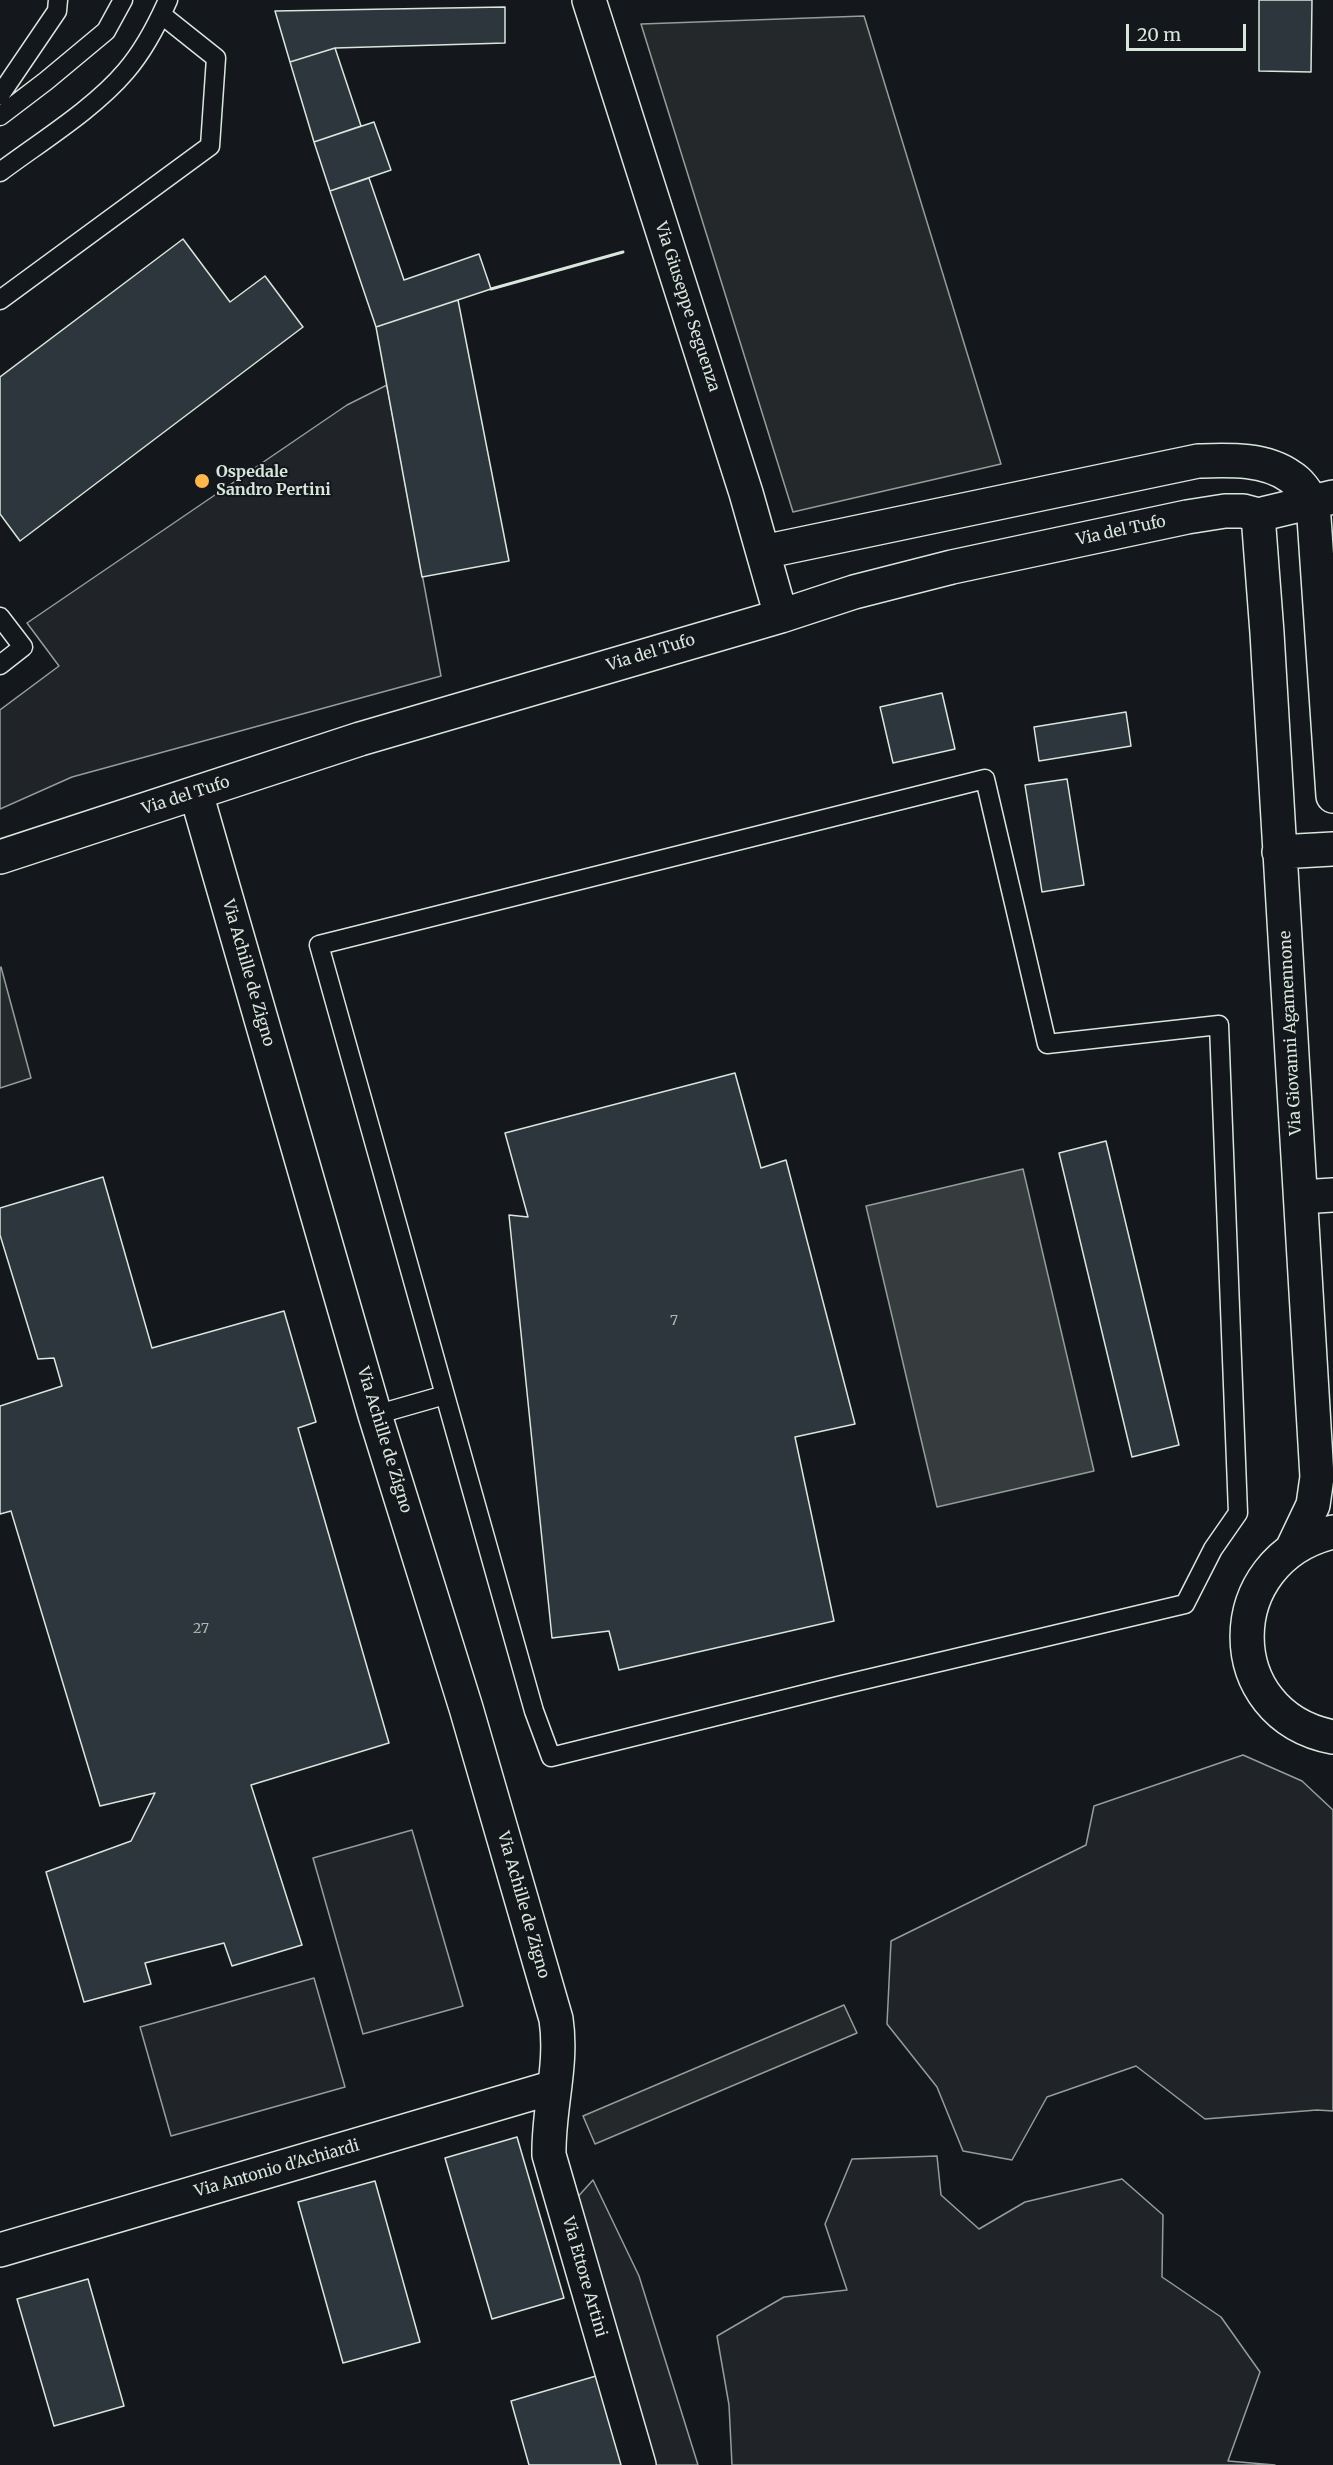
<!DOCTYPE html>
<html>
<head>
<meta charset="utf-8">
<style>
	body { margin:0 }
	#map { position:relative; width:1333px; height:2465px; overflow:hidden; background:#14181c; font-family:Merriweather,serif }
	canvas { display:block }
	.scale { position:absolute; left:1126px; top:24px; width:120px; height:27px; box-sizing:border-box; border:3px solid #d8e6dc; border-top:0; padding-left:8px; font-size:18px; line-height:21px; white-space:nowrap; color:#d8e6dc; -webkit-text-stroke:4px #14181c; paint-order:stroke }
</style>
</head>
<body>
<div id="map">
<canvas width="1333" height="2465"></canvas>
<div class="scale">20 m</div>
</div>
<script>
const ctx = document.querySelector('canvas').getContext('2d');
ctx.lineJoin = 'round';
function paint(path, color) { ctx.fillStyle = color; ctx.fill(path, 'evenodd'); }
function strokePath(path, color, width, dash) { ctx.strokeStyle = color; ctx.lineWidth = width; ctx.lineCap = dash ? 'butt' : 'round'; ctx.setLineDash(dash || []); ctx.stroke(path); }
function write(font, color, halo, rows, align = 'center') {
  ctx.font = font + ' Merriweather,serif'; ctx.lineWidth = 4.5; ctx.setLineDash([]); ctx.textBaseline = 'middle'; ctx.strokeStyle = halo; ctx.fillStyle = color; for (const [text, x, y, turn = 0] of rows) {
    ctx.save(); ctx.translate(x, y); ctx.rotate((+turn || 0) * Math.PI / 180); ctx.textAlign = isNaN(turn) ? turn : align; if (halo) ctx.strokeText(text, 0, 0); ctx.fillText(text, 0, 0); ctx.restore();
  }
}
const green = new Path2D(`
	M387,385l54,291 -369,101 -72,32v-99l59,-44 -32,-43 320,-218z
	M1243,1755l59,26 31,29v301l-16,-1 -112,9 -69,-53 -89,31 -35,63 -49,-9 -26,-64 -50,-63 4,-83 195,-96 8,-39z
	M412,1830l51,176 -100,28 -50,-176z
	M314,1978l31,109 -174,49 -31,-109z
	M937,2156l4,39 38,34 46,-27 97,-23 41,36 -1,62 59,40 39,55 -32,89 47,4h-543l-3,-60 -12,-69 67,-39 63,-7 -22,-66 27,-65z
	M593,2180l46,96 59,189h-46l-78,-264z`);
paint(green, '#202428');
strokePath(green, '#939e99', 1.5);
const parking = new Path2D(`
	M864,16l137,448 -208,48 -152,-488z
	M1,967l30,111 -31,10v-120z
	M844,2005l13,28 -262,111 -12,-28z`);
paint(parking, '#24282b');
strokePath(parking, '#939e99', 1.5);
const water = new Path2D(`
	M1023,1169l71,302 -157,36 -71,-301z`);
paint(water, '#363b3e');
strokePath(water, '#939e99', 1.5);
const building = new Path2D(`
	M1259,0h53l-1,72 -52,-1z
	M505,7v36l-170,5 -45,14 -15,-51z
	M335,48l26,78 -47,16 -24,-80z
	M374,122l17,48 -61,21 -16,-49z
	M369,178l35,102 75,-26 12,35 -115,38 -46,-136z
	M183,239l47,63 35,-26 38,51 -283,214 -20,-27v-137z
	M458,300l51,261 -87,16 -46,-250z
	M942,693l13,56 -62,14 -13,-56z
	M1126,712l5,34 -92,15 -5,-34z
	M1067,779l17,106 -42,7 -17,-107z
	M735,1073l26,95 25,-8 69,264 -60,13 39,184 -215,49 -10,-39 -57,7 -43,-423 19,2 -23,-84z
	M1106,1141l73,304 -47,12 -73,-304z
	M103,1177l49,171 132,-37 32,111 -18,6 91,315 -138,42 51,160 -70,21 -8,-23 -79,20 6,21 -67,18 -38,-130 85,-31 24,-48 -55,13 -89,-295 -11,3v-108l62,-20 -8,-28 -16,1 -38,-124v-27z
	M517,2137l47,161 -72,21 -47,-161z
	M375,2181l45,161 -77,21 -45,-161z
	M88,2279l36,127 -70,20 -37,-127z
	M596,2376l26,89h-93l-18,-64z`);
paint(building, '#2c363c');
strokePath(building, '#d8e6dc', 1.5);
const service = new Path2D(`
	M0,95l57,-84 1,-11
	M0,116l46,-35 60,-50 17,-31
	M0,172c40,-30 94,-63 126,-101 18,-21 31,-46 42,-71
	M0,300l210,-154 6,-88 -54,-43
	M0,617l23,30 -23,18
	M375,1415l70,-20 -126,-450 666,-166 62,265 172,-19 19,488 -25,36 -28,55 -343,81 -291,72 -17,-46 -89,-316`);
const minor = new Path2D(`
	M589,0l157,493 35,123
	M1258,515l9,118 50,844 -4,28 -20,42
	M763,552l435,-91c30,-1 67,-3 93,16 10,6 16,17 22,26l20,293
	M196,793l179,622 91,293 90,311c7,46 -8,90 -7,136l90,310
	M1279,852l54,-3
	M0,857l360,-118 421,-123 73,-24 98,-25 235,-50 38,-6h18l15,4 75,-18
	M1301,1197l32,-2
	M1333,1532c-114,27 -115,183 0,205
	M0,2250l554,-163`);
strokePath(service, '#d8e6dc', 21);
strokePath(minor, '#d8e6dc', 36);
strokePath(service, '#14181c', 18);
strokePath(minor, '#14181c', 33);
strokePath(new Path2D(`
	M491,289l132,-37`), '#d8e6dc', 3);
for (const [x, y, r, color] of [
	[202,481,8,"#ffb74d"]
]) { const dot = new Path2D(); dot.arc(x, y, r, 0, 2 * Math.PI); ctx.fillStyle = color; ctx.fill(dot); strokePath(dot, '#14181c', 2); }
write('14px', '#adbab4', null, [
	["7",674,1321],
	["27",201,1629]
]);
write('16px', '#d8e6dc', '#14181c', [
	["Via Giuseppe Seguenza",687,307,72],
	["Via del Tufo",1121,531,-12],
	["Via del Tufo",651,653,-17],
	["Via del Tufo",186,796,-18],
	["Via Achille de Zigno",248,973,74],
	["Via Giovanni Agamennone",1291,1033,-93],
	["Via Achille de Zigno",384,1440,73],
	["Via Achille de Zigno",523,1905,74],
	["Via Antonio d'Achiardi",277,2169,-16],
	["Via Ettore Artini",584,2277,74]
]);
write('bold 16px', '#d8e6dc', '#14181c', [
	["Ospedale",216,472],
	["Sandro Pertini",216,490]
], 'left');
</script>
</body>
</html>
